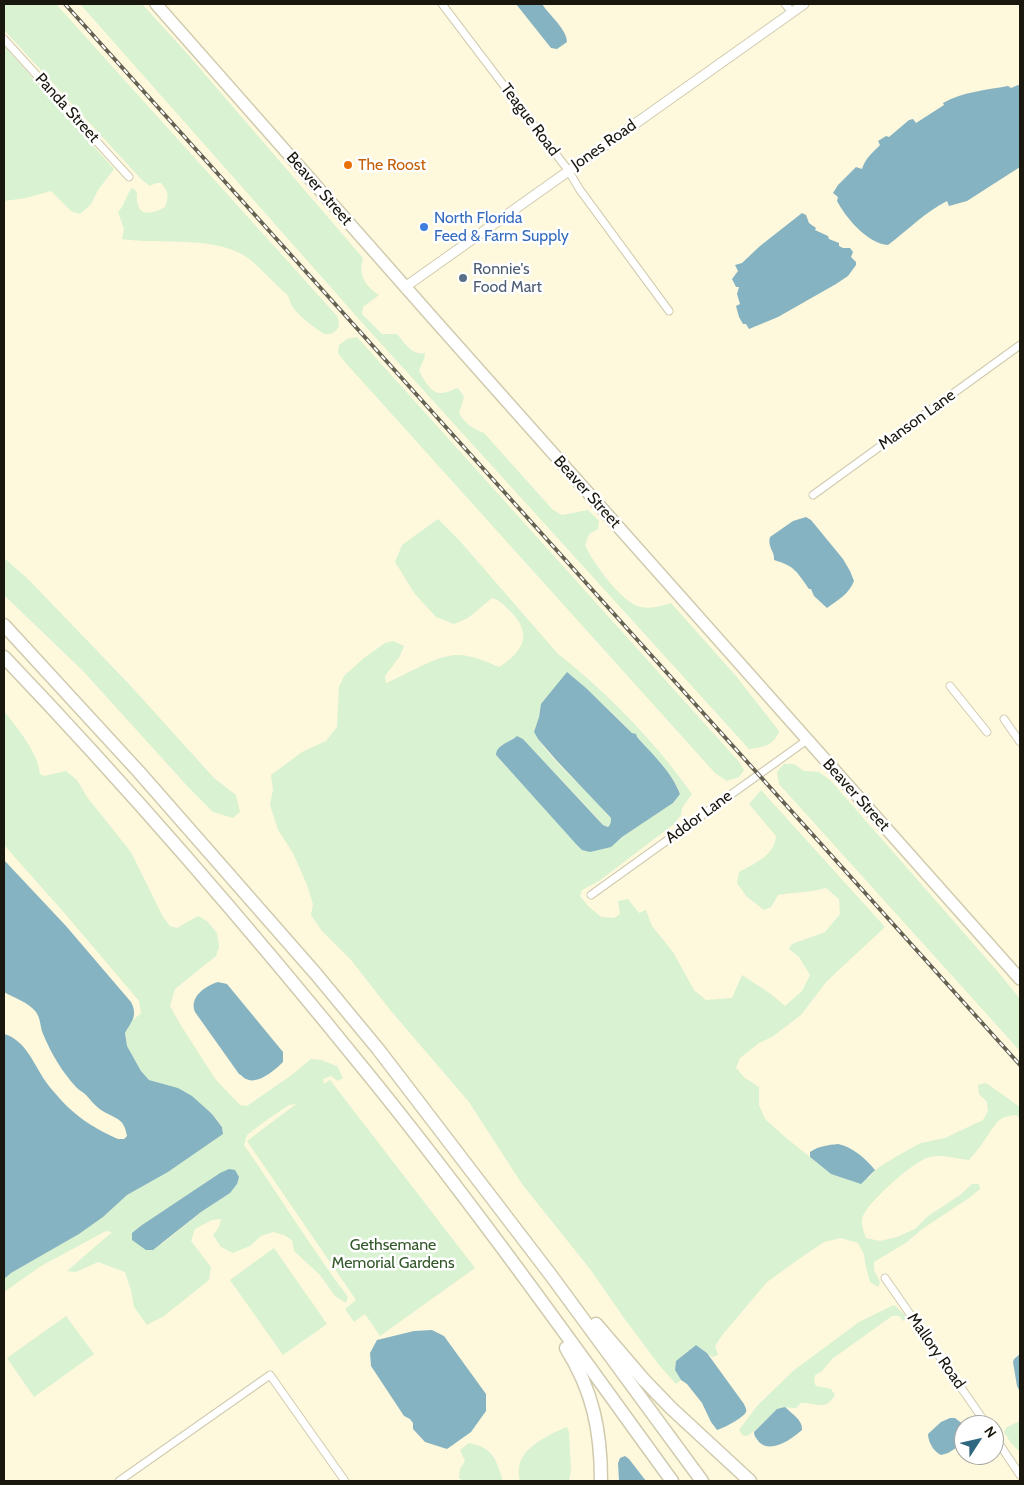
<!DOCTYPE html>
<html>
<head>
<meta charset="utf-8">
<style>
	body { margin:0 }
	#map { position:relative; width:1024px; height:1485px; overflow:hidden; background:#fef8dc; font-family:Cabin,sans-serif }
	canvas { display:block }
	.frame { position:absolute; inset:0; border:5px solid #1a180e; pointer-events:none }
	.north { position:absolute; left:954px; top:1415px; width:50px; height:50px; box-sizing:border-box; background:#fff; border:1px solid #a3a39f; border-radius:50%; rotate:55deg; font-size:14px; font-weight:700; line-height:20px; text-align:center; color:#1a180e }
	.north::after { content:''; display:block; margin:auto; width:18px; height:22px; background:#2f6781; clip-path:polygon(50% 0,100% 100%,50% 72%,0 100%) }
</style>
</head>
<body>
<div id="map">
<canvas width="1024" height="1485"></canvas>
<div class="frame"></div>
<div class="north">N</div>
</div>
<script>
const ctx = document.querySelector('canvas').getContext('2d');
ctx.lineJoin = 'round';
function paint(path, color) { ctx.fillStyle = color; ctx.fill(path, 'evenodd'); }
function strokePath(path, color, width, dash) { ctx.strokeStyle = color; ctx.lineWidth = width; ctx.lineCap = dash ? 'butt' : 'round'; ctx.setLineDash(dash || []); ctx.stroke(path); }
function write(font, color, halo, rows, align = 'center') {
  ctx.font = font + ' Cabin,sans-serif'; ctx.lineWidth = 5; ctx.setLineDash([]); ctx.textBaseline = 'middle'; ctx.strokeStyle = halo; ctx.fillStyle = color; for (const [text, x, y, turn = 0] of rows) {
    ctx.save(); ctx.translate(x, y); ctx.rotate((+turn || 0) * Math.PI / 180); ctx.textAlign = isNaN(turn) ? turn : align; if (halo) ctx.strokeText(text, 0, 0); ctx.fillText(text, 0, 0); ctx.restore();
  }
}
paint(new Path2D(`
	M4,4h52l281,312c5,11 -1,19 -13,18 -11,-8 -24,-16 -32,-28 -2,-3 -2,-7 -4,-10 -1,-3 -6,-5 -8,-8 -10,-9 -18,-18 -28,-27 -32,-27 -91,-16 -130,-22l2,-10 -6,-17c7,-7 8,-17 14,-24l5,4c-2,23 10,25 28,15 4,-10 4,-15 -4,-24h-5l-6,3 -9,-7 -136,-148 -1,-2z
	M80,4h62l42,46 179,208c-5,17 2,28 16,37l-16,12 -1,7 20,20h15c8,9 15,22 28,19l-1,6 -5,11c4,9 12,24 23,23 5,0 12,-4 16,-5l6,9 -5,16c6,11 13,15 25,20l69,77 9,5 26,-5 11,11 -1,8 -9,5 -4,11c7,16 37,59 56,62 10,2 21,-1 30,-4l65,73 43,55c-5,15 -16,16 -30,18l-383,-422z
	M4,47h1l109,122 -16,21 -7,14 -11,10 -9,-3 -20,-20 -25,7 -22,3z
	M357,337l383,426 4,7 -5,7 -12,4 -12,-8 -371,-412 -6,-8 1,-8 8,-6z
	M438,519l21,21 99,114c51,40 97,88 134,140l-10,14 -1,7 -7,9 -75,57 -17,9 -2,6 8,10 13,11 13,1 6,-4 -2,-13 10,-2 11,14 7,-3 6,16 21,26 21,38 12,10 26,-2 10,-23 29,19 14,12 17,-15 8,-16 -11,-18 -10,-8 3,-5 33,-12 15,-18 -1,-15 -13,-11c-17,5 -31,4 -48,7l-7,12 -7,3 -18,-14 -9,-13 2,-11c15,-8 36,-17 37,-36l-27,-32 12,-14 124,137 -58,54 -26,34 -29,22 -13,6 -19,15 -4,10 9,10 14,9v18l6,14 20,18 46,37 38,4 6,-8 22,-14 24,-13 24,-5 38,-18 5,-9 -1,-9 -8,-8 -1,-9 8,-2 34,24v12l-4,-4c-20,2 -19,8 -30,23 -5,8 -11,15 -17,22 -14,-1 -28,-7 -42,-2 -15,5 -62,46 -65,61 -1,6 2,13 4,19l14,3 17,-4 18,-8 13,-13 32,-21 12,-11h7l1,5 -11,9 -47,31 -15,13 -33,20v8l6,12 -2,5 -8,-5 -5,-19 -1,-9 -6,-11 -17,-5 -17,4 -25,17 -32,23 -44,52 -8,12 3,9 -6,2 -16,-12 -20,16 -1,9 6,10 -5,4 -17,-19 -35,-47 -34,-49 -68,-85 -53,-82 -78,-91 -40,-51 -29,-29 -11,-16 2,-11 -6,-19 -14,-32 -15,-23 -8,-25 3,-15 -2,-15 31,-23 24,-11 11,-14 2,-40 5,-11 20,-18 21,-15 8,-2 11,5 -4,10 -15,20 1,7c20,-8 52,-29 72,-28 14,0 29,7 41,12 26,-16 34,-35 9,-58 -5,-5 -9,-9 -16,-11l-24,20 -14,6 -18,-7 -21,-23 -20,-32 7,-17zM567,672c29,25 58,52 84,81 11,13 23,24 29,40l-7,10 -51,34 -11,9 -29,4 -86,-95 5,-10 11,-5 5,-4 6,3 77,82 3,4 5,2 3,-4v-5l-3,-2c-21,-28 -58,-54 -74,-84l5,-15 1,-8z
	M4,558l24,21 101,105 85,94 22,17 4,17 -7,6 -20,-6 -23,-23 -107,-118 -79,-76z
	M4,711c13,17 34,41 36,63l4,2 22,-5 11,9 10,17 44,55 32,65 7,9 7,2 21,-12 9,5 10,12 2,14 -3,9 -41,33 -5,17 10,18 36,56 24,25 7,1 46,-32 18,-15 10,1 16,6 6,12 -5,3 -7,-5 -8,3 1,5 6,-4 145,188 -95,68 -15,-22 -11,8 -9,-13 11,-9 -109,-159 49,-37 -7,1 -21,14 -21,16 -3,10c35,50 67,103 104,152l-2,6 -11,-7 -15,-21 -26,-24 -2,-11 -8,-5 -11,-3 -12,4 -11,10 -17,7 -12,-6 -8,-12 6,-8 2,-8 -9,1 -17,9 -4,12 20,26 -2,13 -45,36 -17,9 -13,-18 -3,-17 -6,-18 -27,-10 -22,10 -9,-1 45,-39 -6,-1 -65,35 -37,26v-13l7,-6 68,-39 24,-17 24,-22 41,-23 55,-38 -1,-8 -10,-12 -34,-26 -29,-8 -8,-9 -14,-25 -2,-13 8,-13 8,-7 -2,-12 -72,-85 -63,-71zM220,1173l10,20 -29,19 -39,32 -25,-1 -5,-3 10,-15z
	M784,764h10l10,7 15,1 12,9 168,192 21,26v52l-241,-267 -2,-12z
	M274,1248l53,76 -44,31 -53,-75z
	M894,1305l11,10 1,4 -3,2 -4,-5h-7l-60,43 -11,13 -6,3 -1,7 2,4 15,3 4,6c-10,17 -18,7 -34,8l-5,5c-4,0 -9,-1 -12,0 -15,5 -24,20 -37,28l-5,-1 -3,-5 18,-24 36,-35 66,-49z
	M66,1316l28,38 -60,43 -27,-39z
	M1020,1421v29l-1,1 -8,-8 -7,-11 3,-5z
	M567,1427l2,5 2,38 -2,11h-49c-2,-9 -2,-18 4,-26 7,-11 31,-24 43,-28z
	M469,1443c25,5 27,17 34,38h-40l-4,-3 1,-9 5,-8 -5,-11z`), '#d8f2d2');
paint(new Path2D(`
	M516,4h26c7,11 25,25 25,38l-10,7 -6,-1z
	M1018,85l2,1v81l-53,34 -18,5 -2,-5c-22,11 -39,29 -59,44 -20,-1 -42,-27 -51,-44l1,-4 -5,-4 5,-8 18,-18 6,2c3,-10 10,-16 18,-24l-2,-4 8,-5 3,1 20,-17 4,-1 3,4 28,-18 -1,-2c19,-11 43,-13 65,-17l3,2z
	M802,213l4,2 3,8 7,5 -1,2 13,6 1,3 10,4v3l4,2h7l3,4 -2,5 5,5v3l-8,11 -12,8 -58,33 -29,12 -3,-5h-3l-4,-7 -3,-11 4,-2 -3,-10 2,-7h-3l-4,-8 6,-8 -3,-6 7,-2 18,-17z
	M806,517l5,3 32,39 7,12 4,10c-5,13 -16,19 -27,27l-13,-12 -3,-7h-2c-12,-17 -14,-23 -35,-29 1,-9 -7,-13 -4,-23l23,-16z
	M567,672l19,16 46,45 4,1 1,3c15,17 35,35 43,57l-7,9 -51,34 -11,10 -21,5 -8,-2 -6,-6 -80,-89c1,-11 13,-12 21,-19l6,3 80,86 5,2c3,-3 3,-5 3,-9l-54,-57 -19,-22 -4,-7 5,-15 2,-13z
	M4,860l62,66 65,76c7,14 1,19 -6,31l2,13 14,25 8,9 29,8 14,8 20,18 10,13 1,7 -55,38 -41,23 -24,22 -24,17 -68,39 -7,6v-245c22,6 30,31 42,48 4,6 10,12 15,18 18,19 33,28 57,39h6l3,-3c-3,-19 -12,-17 -26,-26 -6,-4 -11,-11 -16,-16 -3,-2 -7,-5 -9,-7 -14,-15 -25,-34 -33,-53 -3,-7 -2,-15 -7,-22 -8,-10 -22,-14 -32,-20z
	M218,982l9,2 56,68v10c-8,8 -25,23 -37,17 -1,0 -6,-5 -7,-5l-44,-62c-6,-15 10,-26 23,-30z
	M838,1144c15,3 28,15 37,26l-14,14 -30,-10 -21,-17v-5c9,-6 18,-7 28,-8z
	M229,1169l6,1 4,7 -2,7 -7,9 -29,19 -48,38h-7l-14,-10v-7l10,-8 78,-52z
	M432,1330l12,6 42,58v17l-15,21 -24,17 -22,-7 -12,-13v-6l-3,-4 -6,-3 -33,-50 -1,-13 7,-13 37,-9z
	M696,1345l11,8 37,51c1,3 3,5 2,8 -3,6 -22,16 -29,18l-6,-8 -9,-19 -15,-19 -6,-4 -6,-10 1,-9z
	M1020,1354v38l-3,-6 -4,-24 1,-3z
	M785,1407c7,7 18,13 17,23 -10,9 -31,24 -43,12 -3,-4 -5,-6 -5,-10l23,-23z
	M950,1418h5l9,7v18l-16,10 -7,2c-7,-3 -13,-13 -13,-21l13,-12z
	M625,1456l4,3 17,22h-27l-1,-18 2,-5z`), '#85b3c1');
const minor = new Path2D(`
	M442,4l126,166 12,20 89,121
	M785,4l7,8
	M4,39l125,138
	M813,495l207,-150
	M950,686l37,46
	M1004,719l16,23
	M591,895l216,-155
	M885,1278l102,147
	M994,1436l26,39
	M119,1481l151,-106 75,106`);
const tertiary = new Path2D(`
	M405,287l399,-283`);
const primary = new Path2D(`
	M156,4l275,312 589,663`);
const motorway = new Path2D(`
	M4,625l135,147 177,202 62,75 172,225 152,207
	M4,657c129,135 251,277 368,422 105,130 202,267 300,402
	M596,1324l48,56 27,28 79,73
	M566,1348c27,43 35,83 35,133`);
strokePath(minor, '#d0cbaf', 9);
strokePath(tertiary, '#d0cbaf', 11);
strokePath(primary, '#d0cbaf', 14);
strokePath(motorway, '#d0cbaf', 15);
strokePath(minor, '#fff', 7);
strokePath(tertiary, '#fff', 9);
strokePath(primary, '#fff', 11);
strokePath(motorway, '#fff', 12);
const rail = new Path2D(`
	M65,4l955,1061`);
strokePath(rail, '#656152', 4);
strokePath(rail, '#fff', 2, [5.5]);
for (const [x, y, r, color] of [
	[348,165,5,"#e8710a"],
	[424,227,5,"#3f7fe0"],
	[463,278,5,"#5c6f8a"]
]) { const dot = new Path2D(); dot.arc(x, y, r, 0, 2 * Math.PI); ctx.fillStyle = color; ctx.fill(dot); strokePath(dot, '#fff', 2); }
write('16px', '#1a180e', '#fff', [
	["Panda Street",67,108,48],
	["Teague Road",530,120,53],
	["Jones Road",604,145,-35],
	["Beaver Street",319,189,49],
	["Manson Lane",917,420,-36],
	["Beaver Street",587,492,48],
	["Beaver Street",856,795,48],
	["Addor Lane",699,817,-36],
	["Mallory Road",936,1351,55]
]);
write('16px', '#c56008', '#fff', [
	["The Roost",358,165]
], 'left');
write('16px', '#366cbe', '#fff', [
	["North Florida",434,218],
	["Feed & Farm Supply",434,236]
], 'left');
write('16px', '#4e5e75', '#fff', [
	["Ronnie's",473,269],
	["Food Mart",473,287]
], 'left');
write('16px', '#33582a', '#fff', [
	["Gethsemane",393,1245],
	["Memorial Gardens",393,1263]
]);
</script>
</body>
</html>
